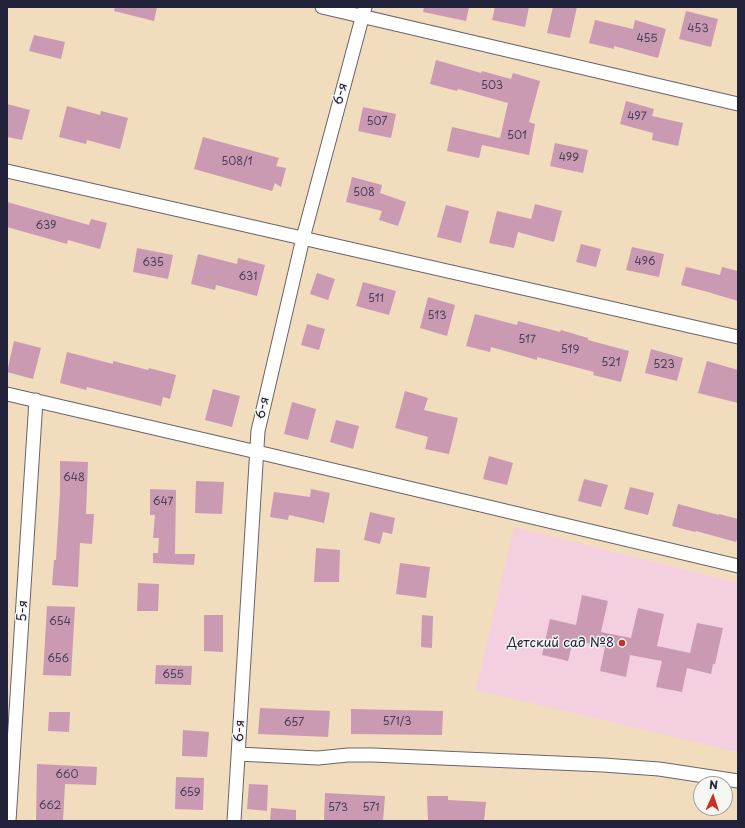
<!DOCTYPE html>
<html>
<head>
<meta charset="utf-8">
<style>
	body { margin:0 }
	#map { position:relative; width:745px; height:828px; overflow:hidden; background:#f1dcbd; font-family:"Playpen Sans",sans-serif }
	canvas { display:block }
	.frame { position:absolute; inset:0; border:8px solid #22223b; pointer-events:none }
	.north { position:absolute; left:693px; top:776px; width:40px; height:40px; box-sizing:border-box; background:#f6f6f2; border:1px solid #a1a1a9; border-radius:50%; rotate:3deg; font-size:11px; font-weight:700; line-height:16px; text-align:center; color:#22223b }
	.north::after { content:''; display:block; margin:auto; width:14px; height:18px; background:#c8321e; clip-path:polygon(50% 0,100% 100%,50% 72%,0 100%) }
</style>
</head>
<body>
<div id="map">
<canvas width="745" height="828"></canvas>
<div class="frame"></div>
<div class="north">N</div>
</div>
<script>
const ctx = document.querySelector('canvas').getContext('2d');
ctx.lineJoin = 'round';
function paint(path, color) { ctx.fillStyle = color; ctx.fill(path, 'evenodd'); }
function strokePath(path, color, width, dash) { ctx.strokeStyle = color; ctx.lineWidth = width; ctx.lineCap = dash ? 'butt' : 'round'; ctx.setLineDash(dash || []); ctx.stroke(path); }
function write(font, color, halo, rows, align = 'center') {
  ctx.font = font + ' "Playpen Sans",sans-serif'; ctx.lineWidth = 3; ctx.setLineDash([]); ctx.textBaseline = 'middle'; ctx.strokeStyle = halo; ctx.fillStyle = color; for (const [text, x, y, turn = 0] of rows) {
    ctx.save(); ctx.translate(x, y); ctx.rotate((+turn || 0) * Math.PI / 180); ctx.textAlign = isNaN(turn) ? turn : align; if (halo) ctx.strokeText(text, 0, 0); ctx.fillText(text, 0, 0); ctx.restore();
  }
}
paint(new Path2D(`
	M514,527l224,56v169l-262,-62z`), '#f3cfdf');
paint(new Path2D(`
	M115,7h42l-3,14 -40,-10z
	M424,7h45l-3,14 -43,-9z
	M495,7h34l-4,20 -33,-7z
	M553,7h24l-7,31 -23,-5z
	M686,11l32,8 -7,28 -32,-8z
	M595,20l38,9 2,-9 31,9 -8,29 -44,-12v3l-25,-6z
	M34,35l31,7 -4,17 -32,-8z
	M436,60l45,13 1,-2 29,8 2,-6 27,8 -11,41 6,2 -6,31 -47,-10 -3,13 -32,-7 5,-24 48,11 8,-35 -50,-14 -1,2 -27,-7z
	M626,101l28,8 -2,7 31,7 -5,23 -26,-6 1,-7 -33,-9z
	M7,104l23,6 -8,30 -15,-3z
	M67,106l33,9 1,-4 27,7 -8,31 -33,-9 -1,4 -27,-7z
	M363,107l33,7 -5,24 -33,-7z
	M203,137l76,21 -3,8 10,2 -5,19 -6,-4 -3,8 -78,-22z
	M555,143l33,7 -5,23 -33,-7z
	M352,177l30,8 -2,8 26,9 -8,24 -19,-6 3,-9 -36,-9z
	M7,202l82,23 2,-6 16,4 -7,26 -32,-9 -1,4 -60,-17z
	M535,204l27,7 -8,31 -36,-10 -4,16 -25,-5 8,-32 34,8z
	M446,205l23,6 -8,32 -24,-6z
	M581,244l20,5 -5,18 -20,-5z
	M632,247l32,7 -5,23 -33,-7z
	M137,248l36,7 -5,24 -35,-7z
	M198,254l39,10 1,-6 27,7 -8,31 -41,-11 -1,5 -24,-6z
	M686,267l34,8 2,-8 16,4v30l-27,-8h1l-31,-8z
	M317,273l18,6 -7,21 -18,-6z
	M363,282l33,9 -7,24 -33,-9z
	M428,297l27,8 -8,31 -27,-8z
	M475,314l42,11 1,-4 42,11 1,-2 27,8v2l41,11 -8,31 -28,-7 1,-3 -57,-15v3l-46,-13 -1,5 -24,-6z
	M307,324l18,5 -6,21 -18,-5z
	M14,341l27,7 -8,31 -26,-7z
	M651,349l32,9 -6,23 -32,-8z
	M67,352l46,12v-3l35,9 1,-2 27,7 -6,24 -7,-2 -2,9 -74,-19 -1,3 -26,-7z
	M707,361l31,9v33l-40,-10z
	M213,389l27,7 -8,31 -27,-7z
	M405,391l23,7 -4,12 34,8 -9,36 -24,-5 3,-12 -33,-9z
	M292,402l24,7 -8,31 -24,-6z
	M336,420l23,6 -6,23 -23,-7z
	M489,456l24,7 -6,22 -24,-6z
	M60,461l28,1 -2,52h8l-2,30 -12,-1 -2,44 -26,-2 2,-25h2l4,-67z
	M584,479l24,6 -7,22 -23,-6z
	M196,481l28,1 -2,32 -27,-1z
	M630,487l24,6 -6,22 -24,-6z
	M150,489l26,1 -1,64h20l-1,11 -41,-2v-10h5l1,-15h-6l2,-23h-5z
	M311,489l19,4 -6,30 -35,-8 -1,5 -18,-3 4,-25 36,5z
	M678,504l41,11v-1l19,5v17l-2,6 -40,-11 -1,1 -23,-6z
	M370,512l25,6 -3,16 -9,-2 -3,12 -16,-4z
	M316,548l24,2 -1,32h-25z
	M400,563l30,4 -4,31 -30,-4z
	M138,583l21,1 -1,27h-21z
	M582,595l26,6 -7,31 30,6 7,-30 26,6 -7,32 33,7 7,-30 26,5 -8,36h-2l-2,10 -24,-6 -5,24 -26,-5 6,-26 -32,-6 -4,22 -26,-6 5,-24 -32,-7 -5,21 -26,-6 8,-36 26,6z
	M47,606l28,1 -4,69 -28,-1z
	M204,615h19v37l-19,-1z
	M422,615l11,1 -1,32 -11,-1z
	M156,665l36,1 -1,19 -36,-1z
	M260,708l70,3 -2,26 -70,-3z
	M351,709l92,2 -1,24 -91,-1z
	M49,712h21l-1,20 -21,-1z
	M183,730l26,2 -2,25 -25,-1z
	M37,764l60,3 -1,18 -31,-1 -2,37h-27z
	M176,777l28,1 -1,32 -28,-1z
	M249,784l19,1 -1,26 -20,-2z
	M325,793l60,3 -2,25 -31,-1v1h-28z
	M427,796h21v4l38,2 -2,19h-56z
	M271,808l25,2v11h-26z`), '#ca9ab3');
const minor = new Path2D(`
	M322,7l416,97
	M7,171l731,166
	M7,394l250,58 481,114
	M238,754l80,4 30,-3h25l230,10 56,4 79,12
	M9,821l27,-421
	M234,821l24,-390 45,-193 62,-231`);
strokePath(minor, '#6a6368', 15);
strokePath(minor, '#fff', 13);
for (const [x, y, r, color] of [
	[622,643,4,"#c8321e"]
]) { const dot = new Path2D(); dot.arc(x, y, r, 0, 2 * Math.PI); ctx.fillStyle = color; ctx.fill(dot); strokePath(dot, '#f6f6f2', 1.5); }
write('11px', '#4c4059', null, [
	["453",698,29],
	["455",647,39],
	["503",492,86],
	["497",637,117],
	["507",377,122],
	["501",517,136],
	["499",569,158],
	["508/1",237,162],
	["508",364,193],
	["639",46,226],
	["496",645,262],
	["635",153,263],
	["631",248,277],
	["511",376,299],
	["513",437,316],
	["517",527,340],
	["519",570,350],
	["521",611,363],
	["523",664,365],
	["648",74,478],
	["647",163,502],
	["654",60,622],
	["656",58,659],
	["655",173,675],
	["571/3",397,722],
	["657",294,723],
	["660",67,775],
	["659",190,793],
	["662",50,806],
	["573",338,808],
	["571",371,808]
]);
write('13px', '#22223b', '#f6f6f2', [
	["6-я",341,94,-75],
	["6-я",263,408,-77],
	["5-я",23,611,-86],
	["6-я",240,731,-87]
]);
write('13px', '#22223b', '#f6f6f2', [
	["Детский сад №8",614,643]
], 'right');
</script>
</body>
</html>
